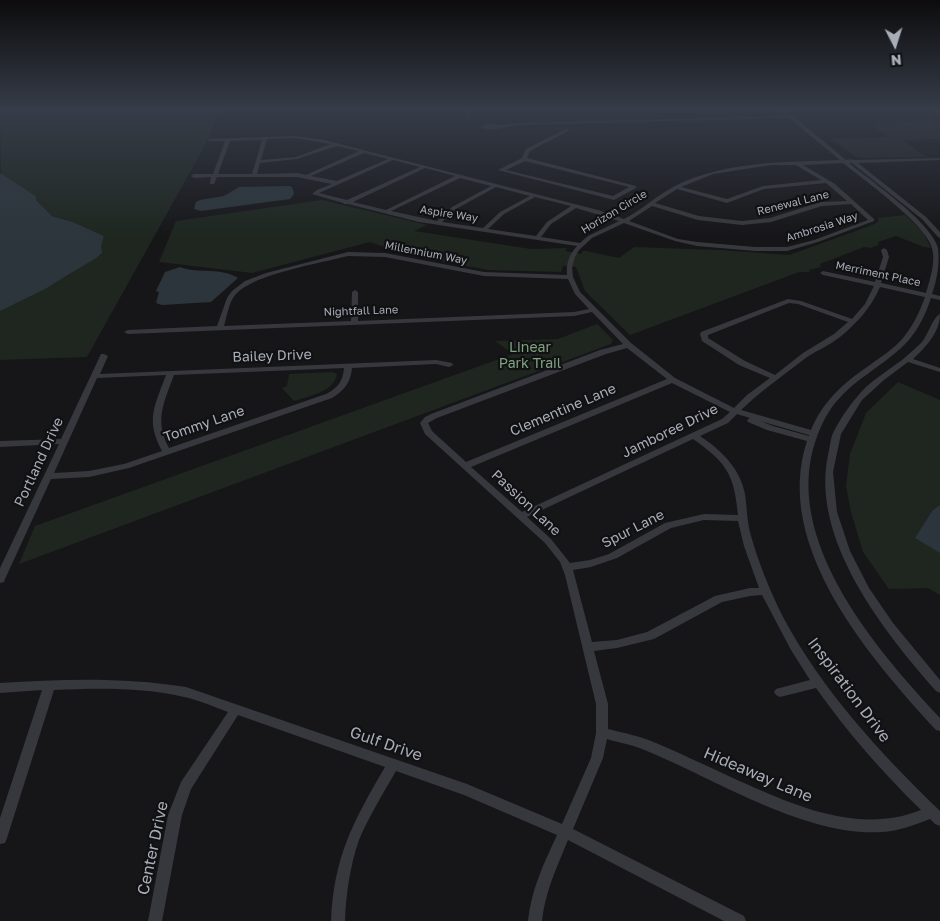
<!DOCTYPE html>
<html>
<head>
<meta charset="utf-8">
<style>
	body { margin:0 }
	#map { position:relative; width:940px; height:921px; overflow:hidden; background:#161618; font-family:"Golos Text",sans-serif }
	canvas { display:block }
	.north { position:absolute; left:870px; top:20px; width:50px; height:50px; -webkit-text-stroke:4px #111113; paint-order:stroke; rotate:175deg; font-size:14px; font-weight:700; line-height:20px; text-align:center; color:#a8adb8 }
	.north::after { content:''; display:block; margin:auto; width:18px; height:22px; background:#a8adb8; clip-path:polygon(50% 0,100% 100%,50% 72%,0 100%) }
</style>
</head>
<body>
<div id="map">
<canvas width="940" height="921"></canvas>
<div class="north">N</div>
</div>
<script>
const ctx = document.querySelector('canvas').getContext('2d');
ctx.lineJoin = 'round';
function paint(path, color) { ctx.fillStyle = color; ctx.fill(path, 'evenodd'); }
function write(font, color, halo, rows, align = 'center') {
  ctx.font = font + ' "Golos Text",sans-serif'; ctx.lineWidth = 4.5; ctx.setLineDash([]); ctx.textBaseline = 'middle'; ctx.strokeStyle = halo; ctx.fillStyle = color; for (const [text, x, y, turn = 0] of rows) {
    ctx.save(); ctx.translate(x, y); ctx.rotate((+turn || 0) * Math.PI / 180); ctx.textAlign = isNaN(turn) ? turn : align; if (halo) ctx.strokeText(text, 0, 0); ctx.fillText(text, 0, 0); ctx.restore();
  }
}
paint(new Path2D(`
	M940,121v18l-38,1 25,17 -68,1 -5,-2 -23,-17 58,-2 -20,-14z`), '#222225');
paint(new Path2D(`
	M0,110h220l-11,28 -122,219 -87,3v-49c30,-19 94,-38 104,-75l-31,-14 -21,-6 -16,-16 -1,-5 -34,-20z
	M322,200l105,25 -13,6 117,18 36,-1 -2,3 16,3 2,-3h3l33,7 15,-11 87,3 68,5 86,-31 4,-3 -1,-3 27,-3 18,17 8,16 -7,-1 -28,-11 -18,6 1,3 -9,3 -6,-1 -44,17 1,3 -12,3 1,2h-11l-169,63 -45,-44 -9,-24 -13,-1 -2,6 -72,-2 -57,-10 -33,-8 -29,-10 -118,31 -93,-11 17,-41z
	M597,324l16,16 -2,4 -592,220 16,-38 478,-172 -18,-13 63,-2z
	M333,372l4,2c-2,18 -29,22 -43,27l-12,-13 5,-2 2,-12z
	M898,382l42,18v195l-12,-7 -39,1 -26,-37 -12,-40 -5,-26 4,-32 16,-41z`), '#1e261f');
paint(new Path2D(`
	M0,173l36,23v4l16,16 21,6 31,14 -3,10 1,7 -6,5 -51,31 -45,22z
	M289,186l3,1 2,7 -4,5 -89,12 -7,-2 2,-7 4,-2 24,-4 15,-9z
	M180,267c18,7 42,0 58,11l-27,24 -49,3 -6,-2 3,-11 -3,-1 9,-19z
	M940,505v48l-25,-15 18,-28z`), '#2c353c');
paint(new Path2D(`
	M464,110h4l2,10 -4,-1z
	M779,110h4l10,6 53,44 5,-1 3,1 86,-2v2l-82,3 68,54 14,15v6l-2,-1 -16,-18 -70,-56h-3c22,18 83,60 89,85 2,15 -1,32 -6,46l8,2v4l-9,-2c-6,19 -16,38 -31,51 -21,19 -46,31 -64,53 -11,13 -18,30 -23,47 -26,98 65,202 127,269v13l-4,-1c-66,-72 -164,-184 -129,-289l-40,-11 -19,-8 -1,-2 3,-2 -13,-4 -9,9 -28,13c21,14 40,32 45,58 2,14 2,28 6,42 8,28 19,55 32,81 39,73 97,136 157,194v15l-5,-2 -5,-5c-16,6 -31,12 -48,13 -76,5 -165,-52 -235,-81 -13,-6 -27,-8 -40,-12l-4,19 -30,71 171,87 2,5h-22l-156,-81c-11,27 -23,52 -26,81h-14c3,-31 16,-58 29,-86l-93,-40 -68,-24c-13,23 -27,45 -37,69 -9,26 -13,54 -14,81h-14c3,-65 22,-99 54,-154l-147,-52 -47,74 -9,26 -20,106h-14l20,-106 13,-33 47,-70c-14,-5 -29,-12 -44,-15 -42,-10 -87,-9 -130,-7l-47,148 -2,5 -5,1v-26l42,-128 -42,3v-10c63,-4 124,-6 186,4l281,97 95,40 29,-66 5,-25v-29l-31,-129 -5,-13 -15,-19 -120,-109 -5,-11 5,-6 6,-3 169,-64 23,-6 -31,-32 -18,4 -446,18 -4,-2 4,-2 89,-4 10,-28 5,-7 13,-10 21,-8 82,-21 37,1 99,19 83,3c-1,-12 2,-20 10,-29l-158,-24 -71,-18h-4l-1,-1 -31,-9 5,-4 15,-6 -35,-7h-80l-3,7h-4l1,-7 -17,1 -3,-2 3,-2h19l12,-33h-15l-2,-1v-1l87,-3 29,4 274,70 26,9c18,-9 33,-24 51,-33 50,-25 110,-24 165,-26l-51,-42 -269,7c-14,2 -28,7 -40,2l8,-4 12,2 20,-2 265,-7zM295,138l36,6 -35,13 -35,3 6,-21zM262,140l-10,34h-34l12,-33zM337,146l22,5 -53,24 -9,-2 -40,1 3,-11 37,-4zM364,153l24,6 -51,22 -26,-5zM393,160l27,7 -73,33 -28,-7zM843,163c21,17 83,61 89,85 4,14 -2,31 -6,45l-45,-10 8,-26 -2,-7 -3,-2 -3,2 2,7 -8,25 -52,-11 -3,2 3,2 51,11 -9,18 -13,15 -51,-18 -13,-2 -87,33 -1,2 2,7 37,24 31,13 -23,17 -13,13 -59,-30 -44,-35 -51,-51 -7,-15 -1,-10 3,-10 4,-7 13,-12 32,-15 51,18 22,5 58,5h32l31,-9 56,-21v-2l-39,-35 -32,-19zM771,165h25l25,15 -58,6 -36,13 -46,-12 32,-13zM425,168l30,8 -69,34 -33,-8zM460,178l31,8 -39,21 -15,14 -46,-10zM826,183l21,18 -26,1 -51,16 -28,3 -43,-5 -44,-13 22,-14 50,14 37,-14zM496,187l34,9 -30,16 -17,16 -41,-6 14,-13zM535,197l36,9 -24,16 -11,14 -48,-7 16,-15zM851,204l17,16 -54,20 -27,7h-32l-58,-5 -19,-3 -49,-18 23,-15 46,14 44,5 29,-3 51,-16zM576,208l43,13 -31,15 -8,7 -39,-6 10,-13zM348,256l37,1 99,19 84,3 7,15 14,15 -15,3 -216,9v-29l-3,-2 -3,2 -1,29 -127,5c3,-10 5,-25 12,-32 18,-20 85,-31 112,-38zM880,287l45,10c-5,14 -12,29 -22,41 -10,12 -24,20 -36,29 -25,17 -45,36 -56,63l-70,-20c20,-19 44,-36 66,-53 11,-7 23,-12 33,-20 17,-14 31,-29 40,-50zM789,303l9,1 50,18 -14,12 -31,19 -28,22 -30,-14 -37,-23v-3zM627,348l40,31 -201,83 -34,-31 -4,-8 9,-5 169,-64zM672,383l58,29 -8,7 -200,93 -51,-45zM760,421l49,14v1l-36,-10zM693,439c34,24 41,35 45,76l-34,-1 -39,9 -56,31 -19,6 -20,3 -19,-24 -24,-22zM704,520l34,1 6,25 15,42h-9l-35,8 -68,36 -30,8 -25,2 -19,-72 18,-3 26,-9 54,-30zM762,595l29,55 19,30 -34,9 -2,3 2,3 4,2 36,-9c31,44 66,84 105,122 -63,25 -128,-5 -186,-31 -26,-12 -53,-25 -79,-36 -16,-7 -32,-10 -48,-14v-25l-14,-53 23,-3 37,-9 68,-37 28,-6z
	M566,129l4,1 -40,21 -3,7 109,28v2l-22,12 -116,-30 24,-12 4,-9zM525,161l104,26 -16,9 -107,-26z
	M940,314c0,18 -14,33 -27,45l27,9v4l-32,-10 -24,18 -22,20 -21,34 -8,38 4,40 13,39 19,37 24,35 47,57v13l-4,-2c-52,-59 -126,-152 -108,-236 2,-7 2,-15 5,-22 8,-16 20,-33 33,-46 11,-10 24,-18 36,-27 7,-6 14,-12 20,-18 6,-7 11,-25 18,-28z
	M101,354h3l4,2 -8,18 336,-14 16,3 1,2 -4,2 -13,-3 -84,4c-1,14 -8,23 -20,30l-203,70 -40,9 -38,2 -46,100 -1,3 -4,1v-15l59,-124 -59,3v-6l61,-2zM344,368c-1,13 -6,20 -18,26l-157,54c-15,-27 -5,-46 5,-73zM166,375c-11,30 -21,45 -4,76l-38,13 -35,7 -35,2 43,-95z`), '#37383d');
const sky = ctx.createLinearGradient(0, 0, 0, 239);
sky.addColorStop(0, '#0c0c0d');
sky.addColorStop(0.46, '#363c48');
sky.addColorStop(1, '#363c4800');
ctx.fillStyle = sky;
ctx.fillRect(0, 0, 940, 239);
write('11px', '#a8adb8', '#111113', [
	["Renewal Lane",793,203,-14],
	["Horizon Circle",614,212,-31],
	["Aspire Way",449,214,9],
	["Ambrosia Way",822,227,-18],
	["Millennium Way",426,253,11],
	["Merriment Place",878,274,12],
	["Nightfall Lane",361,311,-2]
]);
write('14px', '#7fa381', '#111113', [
	["Linear",530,348],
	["Park Trail",530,364]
]);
write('14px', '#a8adb8', '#111113', [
	["Bailey Drive",272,356,-2],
	["Clementine Lane",563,410,-23],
	["Tommy Lane",204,424,-19],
	["Jamboree Drive",670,431,-26],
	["Portland Drive",39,462,-65],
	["Passion Lane",526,503,43],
	["Spur Lane",633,529,-27]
]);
write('16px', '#a8adb8', '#111113', [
	["Inspiration Drive",849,690,53],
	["Gulf Drive",386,744,19],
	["Hideaway Lane",758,775,23],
	["Center Drive",153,848,-78]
]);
</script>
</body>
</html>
